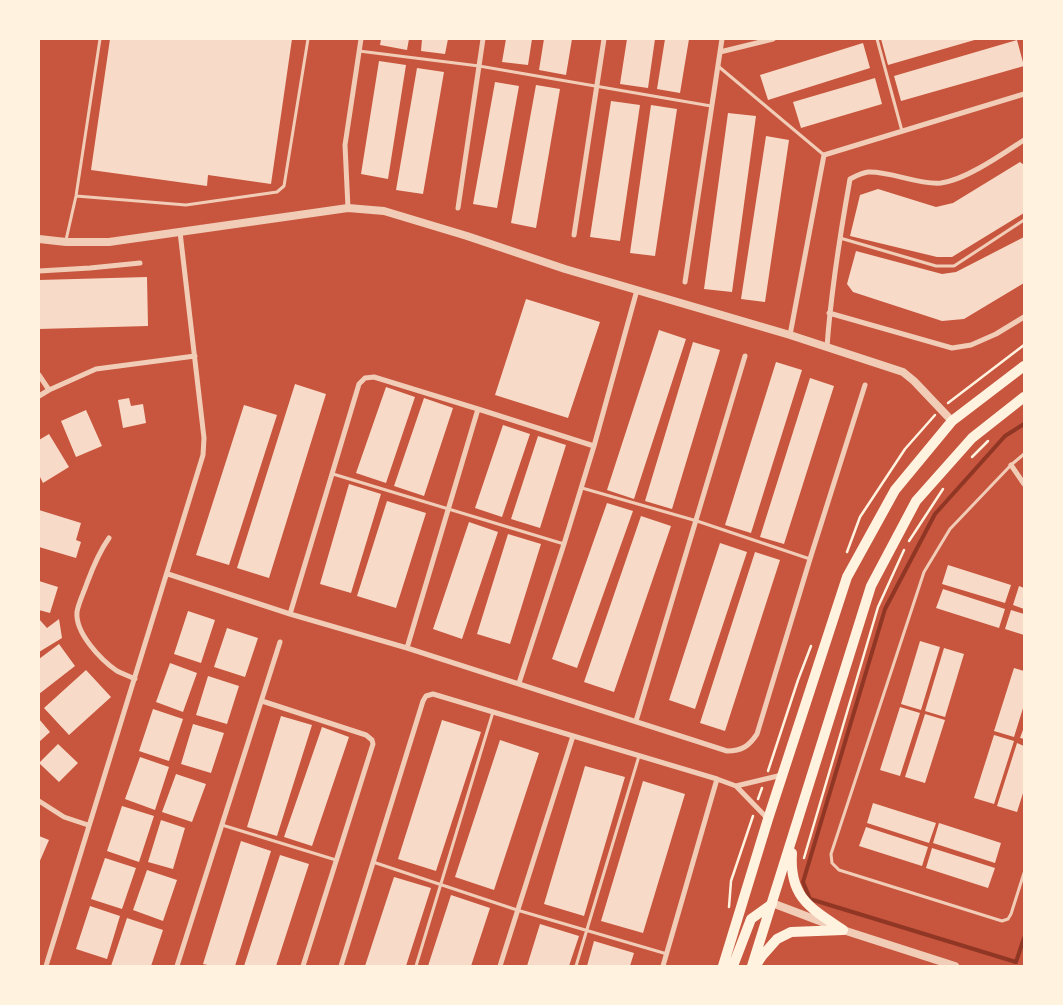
<!DOCTYPE html>
<html>
<head>
<meta charset="utf-8">
<style>
	body { margin:0 }
	#map { position:relative; width:1063px; height:1005px; overflow:hidden; background:#c8553d; font-family:Signika,sans-serif }
	canvas { display:block }
	.frame { position:absolute; inset:0; border:40px solid #fff3e0; pointer-events:none }
</style>
</head>
<body>
<div id="map">
<canvas width="1063" height="1005"></canvas>
<div class="frame"></div>
</div>
<script>
const ctx = document.querySelector('canvas').getContext('2d');
ctx.lineJoin = 'round';
function strokePath(path, color, width, dash) { ctx.strokeStyle = color; ctx.lineWidth = width; ctx.lineCap = dash ? 'butt' : 'round'; ctx.setLineDash(dash || []); ctx.stroke(path); }
function paint(path, color) { ctx.fillStyle = color; ctx.fill(path, 'evenodd'); }
strokePath(new Path2D(`
	M1024,424l-19,12 -70,78 -50,95 -82,273 7,17 206,63 8,-24`), '#8f3625', 4);
paint(new Path2D(`
	M110,39h182l-21,145 -63,-9 -1,11 -116,-16z
	M381,39h28l-2,11 -27,-5z
	M422,39h26l-3,15 -24,-3z
	M506,39h26l-4,26 -26,-3z
	M544,39h28l-6,36 -27,-5z
	M627,39h28l-7,49 -28,-4z
	M665,39h24l-9,54 -23,-4z
	M881,39h97l-90,26z
	M1017,40l7,26 -123,35 -7,-25z
	M863,43l7,25 -102,32 -8,-25z
	M379,61l27,4 -18,114 -27,-5z
	M417,68l27,4 -21,122 -27,-4z
	M875,78l7,26 -81,24 -8,-26z
	M495,82l24,4 -22,122 -24,-4z
	M536,85l24,4 -24,139 -25,-5z
	M611,101l29,4 -20,136 -30,-4z
	M651,105l26,4 -22,147 -25,-3z
	M728,113l28,3 -24,176 -28,-3z
	M766,136l23,4 -24,162 -24,-3z
	M1020,162l4,3v48l-72,44h-15l-87,-21 10,-41 18,-6 58,18 17,-4z
	M1024,237v46l-60,36 -22,2 -89,-29 -6,-8 9,-33 86,23 14,-2z
	M147,277l1,49 -109,3v-49z
	M526,299l74,23 -32,96 -73,-23z
	M659,330l27,9 -52,160 -27,-9z
	M693,342l27,8 -48,159 -27,-8z
	M776,362l26,8 -51,163 -26,-8z
	M810,378l24,8 -50,158 -24,-7z
	M295,384l31,10 -57,184 -32,-10z
	M386,387l29,10 -29,86 -30,-10z
	M129,398l2,8 12,-2 3,19 -23,5 -5,-28z
	M424,398l29,10 -29,88 -30,-10z
	M244,405l33,10 -48,150 -33,-10z
	M86,410l16,36 -26,11 -15,-36z
	M503,425l27,9 -28,83 -27,-9z
	M49,434l20,33 -26,16 -4,-8v-35z
	M538,436l28,9 -26,83 -29,-9z
	M349,484l32,10 -30,99 -31,-9z
	M387,501l39,12 -30,95 -39,-12z
	M607,503l26,8 -56,157 -25,-9z
	M39,510l42,13 -5,17 5,2 -5,16 -37,-11z
	M641,516l30,10 -57,166 -30,-10z
	M469,522l29,10 -36,107 -29,-10z
	M508,534l33,10 -31,100 -33,-10z
	M720,543l27,9 -52,157 -26,-9z
	M755,552l25,8 -55,171 -25,-8z
	M948,565l63,20 -6,18 -63,-19z
	M39,581l19,6 -8,26 -11,-3z
	M1019,586l5,2v21l-11,-4z
	M943,589l62,20 -6,19 -63,-20z
	M1011,610l13,4v21l-19,-6z
	M188,611l27,9 -14,43 -27,-9z
	M39,619l8,9 12,-9 3,19 -23,14z
	M227,628l31,10 -13,39 -31,-10z
	M920,641l20,6 -19,63 -20,-6z
	M59,644l16,22 -36,28v-35z
	M944,648l20,6 -19,63 -20,-6z
	M170,663l27,10 -14,39 -27,-10z
	M1014,668l10,3v34l-10,32 -20,-6z
	M86,670l25,27 -42,38 -25,-27z
	M208,676l31,10 -12,38 -31,-9z
	M900,707l20,6 -20,63 -20,-6z
	M153,709l30,10 -14,42 -30,-10z
	M925,714l20,6 -20,63 -20,-6z
	M281,716l31,9 -35,111 -30,-9z
	M39,719l11,13 -11,10z
	M442,720l39,12 -45,139 -38,-12z
	M193,724l31,9 -13,40 -30,-9z
	M322,727l27,10 -37,109 -28,-9z
	M1024,727v12l-4,-1z
	M994,735l20,6 -20,63 -20,-6z
	M500,740l39,13 -45,137 -39,-13z
	M1017,743l7,3v44l-7,22 -20,-6z
	M58,744l20,19 -19,19 -20,-19z
	M140,757l29,10 -14,43 -30,-11z
	M585,766l40,11 -41,139 -40,-12z
	M176,774l30,10 -14,38 -30,-10z
	M643,781l42,13 -42,139 -42,-12z
	M873,803l63,20 -7,20 -62,-20z
	M122,806l32,10 -15,46 -32,-11z
	M161,820l24,8 -12,41 -25,-7z
	M939,823l62,20 -6,20 -62,-20z
	M866,827l62,20 -6,19 -63,-20z
	M39,836l10,4 -10,23z
	M241,841l30,10 -36,115h-23l-9,-2z
	M932,848l63,20 -7,20 -62,-20z
	M280,855l29,9 -33,102h-32z
	M105,858l31,10 -14,41 -31,-10z
	M147,870l30,10 -14,41 -30,-11z
	M394,877l37,11 -25,78h-41z
	M451,895l39,13 -19,58h-43z
	M90,906l30,10 -13,43 -31,-10z
	M127,918l36,12 -12,36h-40z
	M540,924l39,12 -10,30h-42z
	M594,941l40,12 -4,13h-43z`), '#f7dbc8');
strokePath(new Path2D(`
	M948,403l76,-58
	M972,457l16,-16
	M909,541l34,-52
	M847,552l13,-35 45,-68 30,-34
	M768,771l30,-91 13,-34
	M758,799l4,-11
	M804,858l74,-251 26,-57
	M729,907l2,-26 22,-65`), '#fff3e0', 2.5);
strokePath(new Path2D(`
	M877,39l25,92
	M359,51l120,15 232,40
	M718,66l106,89
	M76,196l110,9 91,-13 7,-6 24,-147
	M840,238l96,28h18l70,-46
	M66,240l10,-44 24,-157
	M1024,454l-13,11 -61,64 -26,43 -93,282 1,9 7,7 163,51 6,-2 3,-5 13,-41
	M333,474l231,70
	M582,488l115,33 113,38
	M222,825l114,35
	M373,862l144,48 150,44
	M416,966l77,-254
	M576,966l63,-210`), '#f1ccb7', 3);
strokePath(new Path2D(`
	M720,52l53,-13
	M348,208l-3,-63 16,-106
	M458,208l25,-169
	M574,235l30,-196
	M39,271l51,-3 50,-5
	M685,282l37,-243
	M829,313l123,35 19,-3 25,-11 28,-17
	M790,335l34,-180 200,-61
	M827,347c4,-57 13,-112 23,-168 6,-3 11,-6 18,-7 23,-1 50,13 73,11 25,-3 63,-30 83,-43
	M39,375l10,15
	M39,396l10,-6 47,-21 99,-13
	M1011,465l13,19
	M109,538c-10,14 -16,29 -22,45 -3,9 -9,21 -10,29 -2,21 24,48 40,59 6,3 12,5 18,8
	M168,574l122,40 117,34 320,103c15,0 22,-5 30,-17l53,-175 55,-174
	M290,614l69,-230 6,-6 9,-1 104,32 116,37
	M407,648l71,-239
	M519,683l45,-139 30,-98 43,-156
	M262,701l104,34 6,5 1,4 -70,222
	M636,721l109,-365
	M736,786l46,-11
	M39,801l25,16 24,8
	M46,966c51,-171 106,-340 157,-511l1,-17 -24,-206
	M177,966l103,-324
	M341,966l82,-265 3,-5 7,-2 284,85 19,7 32,33
	M500,966l73,-230
	M663,966l54,-187`), '#f1ccb7', 5);
strokePath(new Path2D(`
	M39,239l27,3h43l239,-34 36,3 83,25 98,33 225,66 113,37 11,9 38,40
	M772,903l71,27 112,36`), '#f1ccb7', 8);
strokePath(new Path2D(`
	M792,853c-3,44 18,55 51,77
	M756,965l6,-9 15,-17 14,-7 52,-2
	M723,966l45,-147 79,-242 48,-87 57,-69 72,-55
	M733,966l18,-47 21,-15
	M752,966l119,-380 45,-85 56,-63 52,-41`), '#fff3e0', 10);
</script>
</body>
</html>
